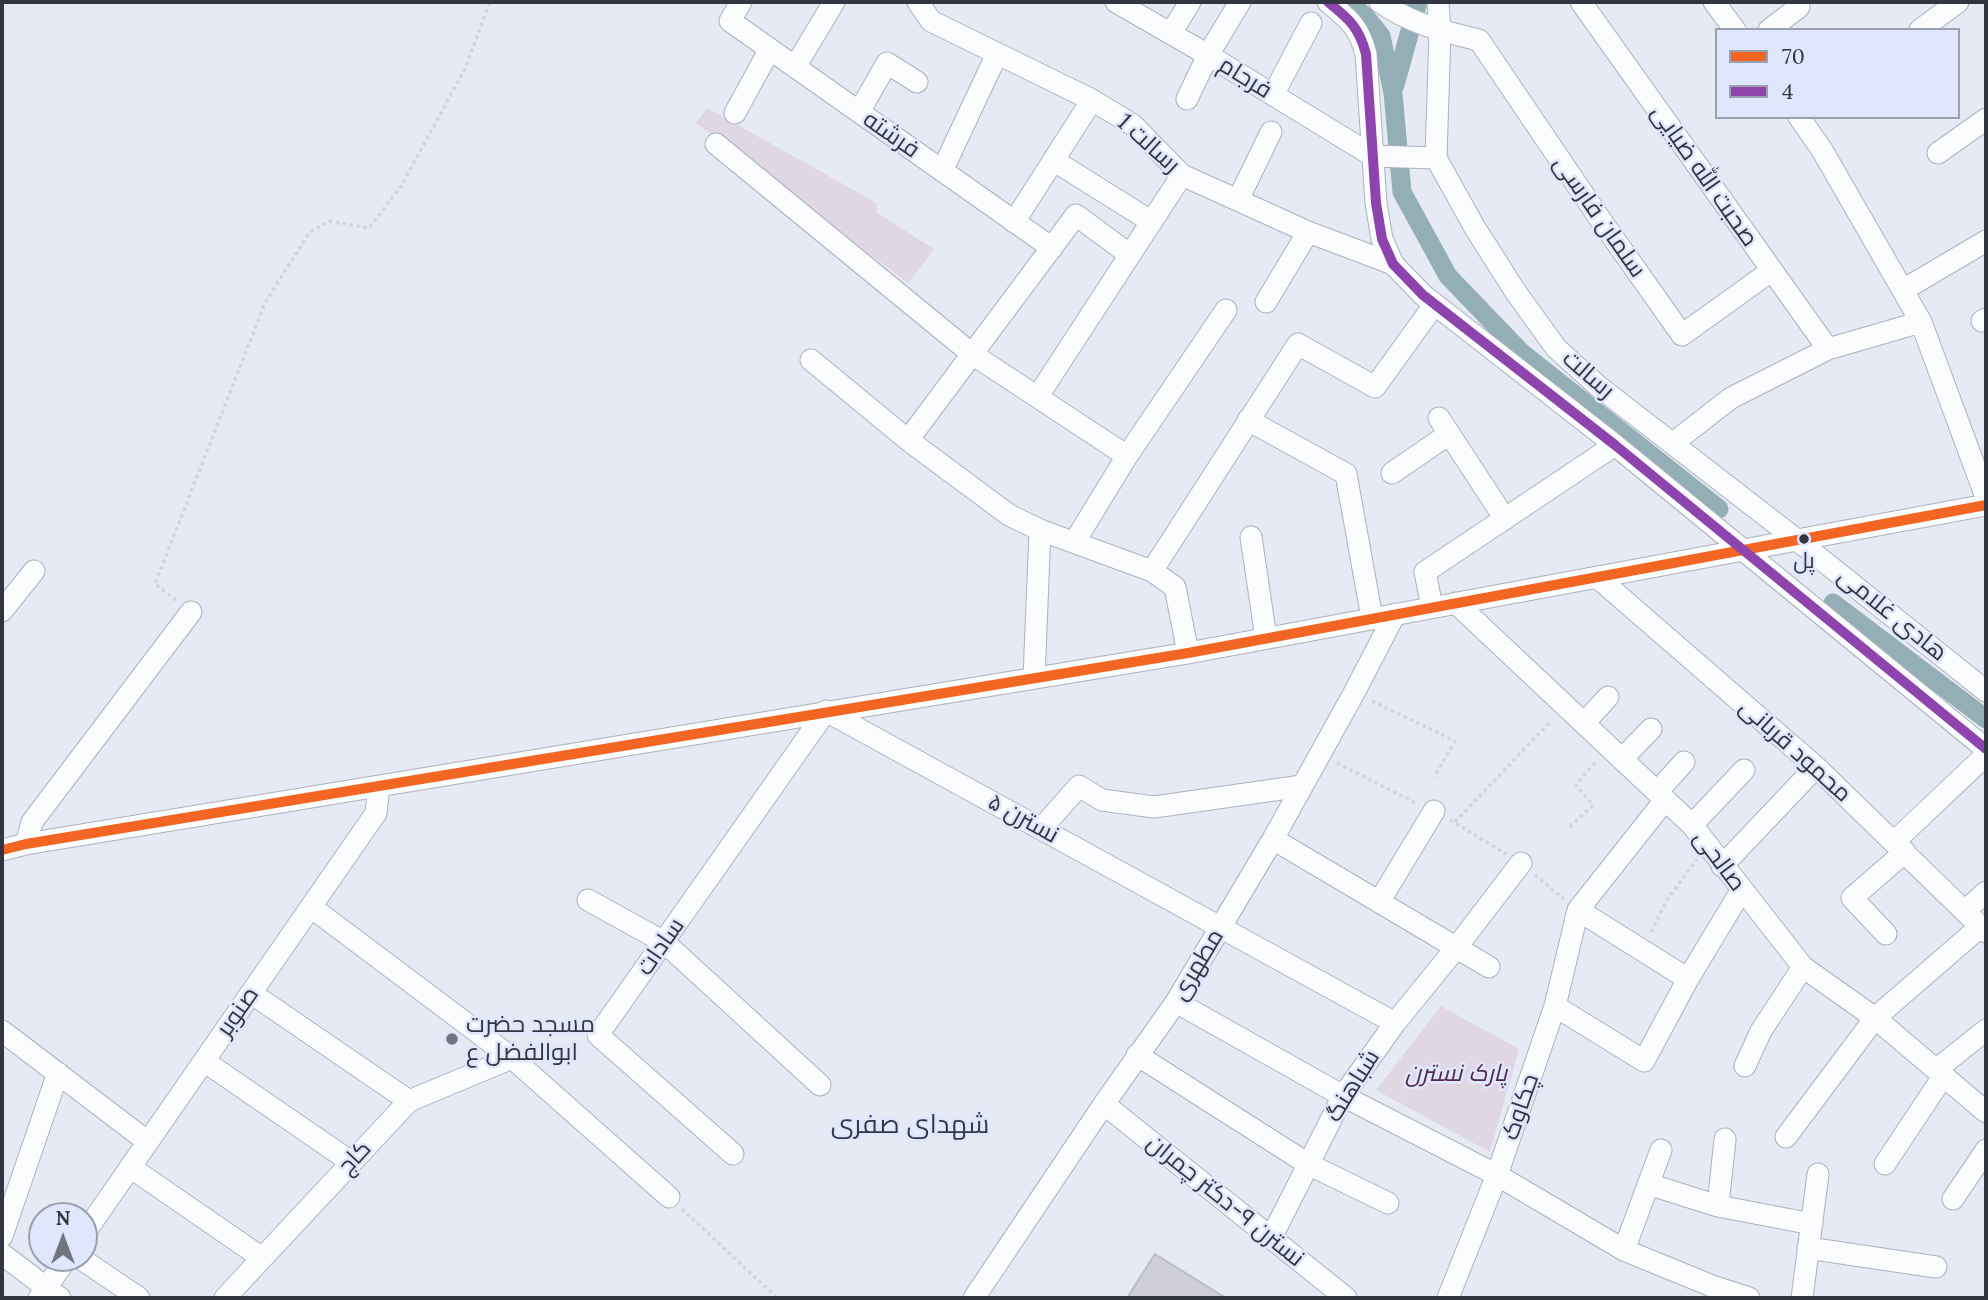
<!DOCTYPE html>
<html>
<head>
<meta charset="utf-8">
<style>
	body { margin:0 }
	#map { position:relative; width:1988px; height:1300px; overflow:hidden; background:#e6eaf5; font-family:Lora,serif }
	canvas { display:block }
	.frame { position:absolute; inset:0; border:4px solid #333640; pointer-events:none }
	.legend { position:absolute; left:1715px; top:28px; width:245px; height:91px; box-sizing:border-box; background:#e0e6fb; border:2px solid #9ba0b0; margin:0; padding:9px 12px; list-style:none; font-size:21px; color:#333640 }
	.legend li { display:flex; align-items:center; gap:14px; height:35px }
	.legend b { width:35px; border:2px solid #9ba0b0 }
	.north { position:absolute; left:28px; top:1202px; width:70px; height:70px; box-sizing:border-box; background:#e0e6fb; border:2px solid #9ba0b0; border-radius:50%; rotate:0deg; font-size:19px; font-weight:700; line-height:28px; text-align:center; color:#333640 }
	.north::after { content:''; display:block; margin:auto; width:24px; height:32px; background:#72757f; clip-path:polygon(50% 0,100% 100%,50% 72%,0 100%) }
</style>
</head>
<body>
<div id="map">
<canvas width="1988" height="1300"></canvas>
<div class="frame"></div>
<ul class="legend">
<li><b style="height:9px;background:#f26522"></b>70</li>
<li><b style="height:9px;background:#8e44ad"></b>4</li>
</ul>
<div class="north">N</div>
</div>
<script>
const ctx = document.querySelector('canvas').getContext('2d');
ctx.lineJoin = 'round';
function paint(path, color) { ctx.fillStyle = color; ctx.fill(path, 'evenodd'); }
function strokePath(path, color, width, dash) { ctx.strokeStyle = color; ctx.lineWidth = width; ctx.lineCap = dash ? 'butt' : 'round'; ctx.setLineDash(dash || []); ctx.stroke(path); }
function write(font, color, halo, rows, align = 'center') {
  ctx.font = font + ' Lora,Cairo,serif'; ctx.lineWidth = 5; ctx.setLineDash([]); ctx.textBaseline = 'middle'; ctx.strokeStyle = halo; ctx.fillStyle = color; for (const [text, x, y, turn = 0] of rows) {
    ctx.save(); ctx.translate(x, y); ctx.rotate((+turn || 0) * Math.PI / 180); ctx.textAlign = isNaN(turn) ? turn : align; if (halo) ctx.strokeText(text, 0, 0); ctx.fillText(text, 0, 0); ctx.restore();
  }
}
paint(new Path2D(`
	M707,108l170,95 -1,9 58,37 -26,34 -212,-160z
	M1441,1006l78,43 -29,103 -114,-62z`), '#e0d7e4');
strokePath(new Path2D(`
	M1348,2l17,14 16,20 12,57 9,99 46,84 74,77 197,156
	M1395,85l23,-83
	M1833,603l153,116`), '#93aeb5', 19);
const building = new Path2D(`
	M1155,1254l71,44h-99z`);
paint(building, '#cfcfda');
strokePath(building, '#bcbcc6', 2);
const minor = new Path2D(`
	M741,2l-11,19 322,227
	M918,2l13,19 161,79 41,25 49,50 126,57 85,32
	M1116,2l92,53 165,101
	M1328,2c21,17 31,25 38,52l10,149 6,36 11,25 30,31 192,150 371,304
	M1380,2c29,21 65,30 99,38l121,179 82,116 89,-64
	M1438,2l2,29 -4,127 39,70 40,63 41,57 42,38 199,154 189,151
	M1581,2l247,347
	M1714,2l21,28
	M1769,30l30,-23
	M1920,30l38,-28
	M1171,33l19,-31
	M795,67l39,-65
	M1273,95l38,-72
	M1187,99l21,-44 32,-53
	M859,112l28,-49 30,19
	M735,113l35,-64
	M1799,117l23,33 99,172 65,175
	M716,144l256,210 155,102
	M1938,153l48,-34
	M1373,156l63,2
	M1053,160l99,62
	M942,171l55,-117
	M1238,200l33,-68
	M1014,222l78,-122
	M1903,290l83,-49
	M1266,302l42,-70
	M1982,321l4,-2
	M811,360l97,80 101,75 31,15 112,41 23,16 13,66
	M1038,396l144,-221
	M1439,418l66,101
	M1248,420l98,54 26,144
	M908,440l168,-225 54,40
	M1673,443l58,-45 97,-49 93,-27
	M1392,473l57,-39
	M1251,537l15,101
	M1075,541l52,-85 99,-146
	M1152,571l146,-227 77,43 59,-82
	M1597,577l219,190 170,165
	M1456,603l236,222 111,142 72,51 111,94
	M1432,607l-7,-35 190,-127
	M2,611l32,-40
	M1034,678l6,-148
	M1584,723l24,-26
	M1622,759l29,-30
	M1657,792l27,-30
	M1692,825l52,-55
	M1041,829l38,-43 23,14 52,7 148,-21
	M1273,839l216,128
	M1894,842l92,-87
	M26,844l6,-22 159,-210
	M2,850l24,-6 1162,-191 798,-148
	M1722,866l94,-99
	M588,900l76,42 156,143
	M1379,902l55,-91
	M311,907l201,151 157,139
	M1578,910l110,69
	M1965,911l21,-19
	M1886,934l-34,-36 53,-46
	M251,993l158,108
	M1176,1002l167,94 154,79 127,75 88,36 37,12
	M1555,1006l89,55 44,-82 53,-88
	M2,1031l146,111
	M1137,1055l171,109 80,39
	M204,1061l147,101
	M1745,1066l16,-35 42,-64
	M1937,1069l49,-39
	M1104,1104l242,194
	M1786,1137l89,-119 105,-91
	M733,1154l-135,-119 228,-324 569,312
	M1885,1164l59,-89
	M130,1167l132,91
	M1648,1184l70,22 94,18
	M1953,1199l33,-49
	M1718,1206l7,-67
	M84,1234l292,-421 3,-27
	M2,1236l56,-163
	M1271,1238l72,-142 52,-73 61,-75 65,-85
	M1808,1248l128,19
	M1624,1250l37,-100
	M2,1254l58,44
	M80,1258l59,40
	M39,1298l28,-40
	M225,1298l184,-197 103,-43
	M974,1298l130,-194 72,-102 97,-163 81,-146 41,-79
	M1448,1298l49,-123 58,-169 23,-96 87,-110
	M1802,1298l16,-124`);
strokePath(minor, '#aeb1bb', 23);
strokePath(new Path2D(`
	M176,600l-21,-16 110,-281 44,-70 20,-12 40,7 32,-42 64,-117 25,-67
	M1372,701l83,40 -21,36
	M1337,763l81,41
	M1450,820l56,34
	M1455,822l97,-102
	M1570,827l23,-22 -17,-20 20,-24
	M1535,875l29,24
	M1651,932l16,-32 30,-41
	M682,1209l95,89`), '#d4d5d8', 3.5, [3.5, 3.5]);
strokePath(minor, '#fbfcfe', 21);
strokePath(new Path2D(`
	M2,850l24,-6 1162,-191 798,-148`), '#f26522', 10);
strokePath(new Path2D(`
	M1328,2c21,17 31,25 38,52l10,149 6,36 11,25 30,31 192,150 371,304`), '#8e44ad', 10);
for (const [x, y, r, color] of [
	[1804,539,6,"#333640"],
	[452,1039,7,"#72757f"]
]) { const dot = new Path2D(); dot.arc(x, y, r, 0, 2 * Math.PI); ctx.fillStyle = color; ctx.fill(dot); strokePath(dot, '#e0e6fb', 2.5); }
write('22px', '#333640', '#e0e6fb', [
	["پل",1804,562]
]);
write('24px', '#333640', '#e0e6fb', [
	["فرجام",1245,78,32],
	["فرشته",891,135,35],
	["رسالت 1",1148,144,42],
	["صحبت الله ضیایی",1704,176,55],
	["سلمان فارسی",1599,217,55],
	["رسالت",1588,375,41],
	["هادی غلامی",1892,615,39],
	["محمود قربانی",1795,751,42],
	["نسترن ۵",1023,819,29],
	["صالحی",1719,861,53],
	["سادات",661,947,-55],
	["مطهری",1198,965,-59],
	["صنوبر",238,1012,-55],
	["شباهنگ",1353,1086,-58],
	["چکاوک",1521,1107,-71],
	["کاج",355,1158,-47],
	["نسترن ۹-دکتر چمران",1225,1201,39]
]);
write('24px', '#333640', '#e0e6fb', [
	["مسجد حضرت",466,1025],
	["ابوالفضل ع",466,1053]
], 'left');
write('italic 24px', '#502a48', '#e0e6fb', [
	["پارک نسترن",1456,1074]
]);
write('26px', '#31374b', '#e0e6fb', [
	["شهدای صفری",910,1126]
]);
</script>
</body>
</html>
